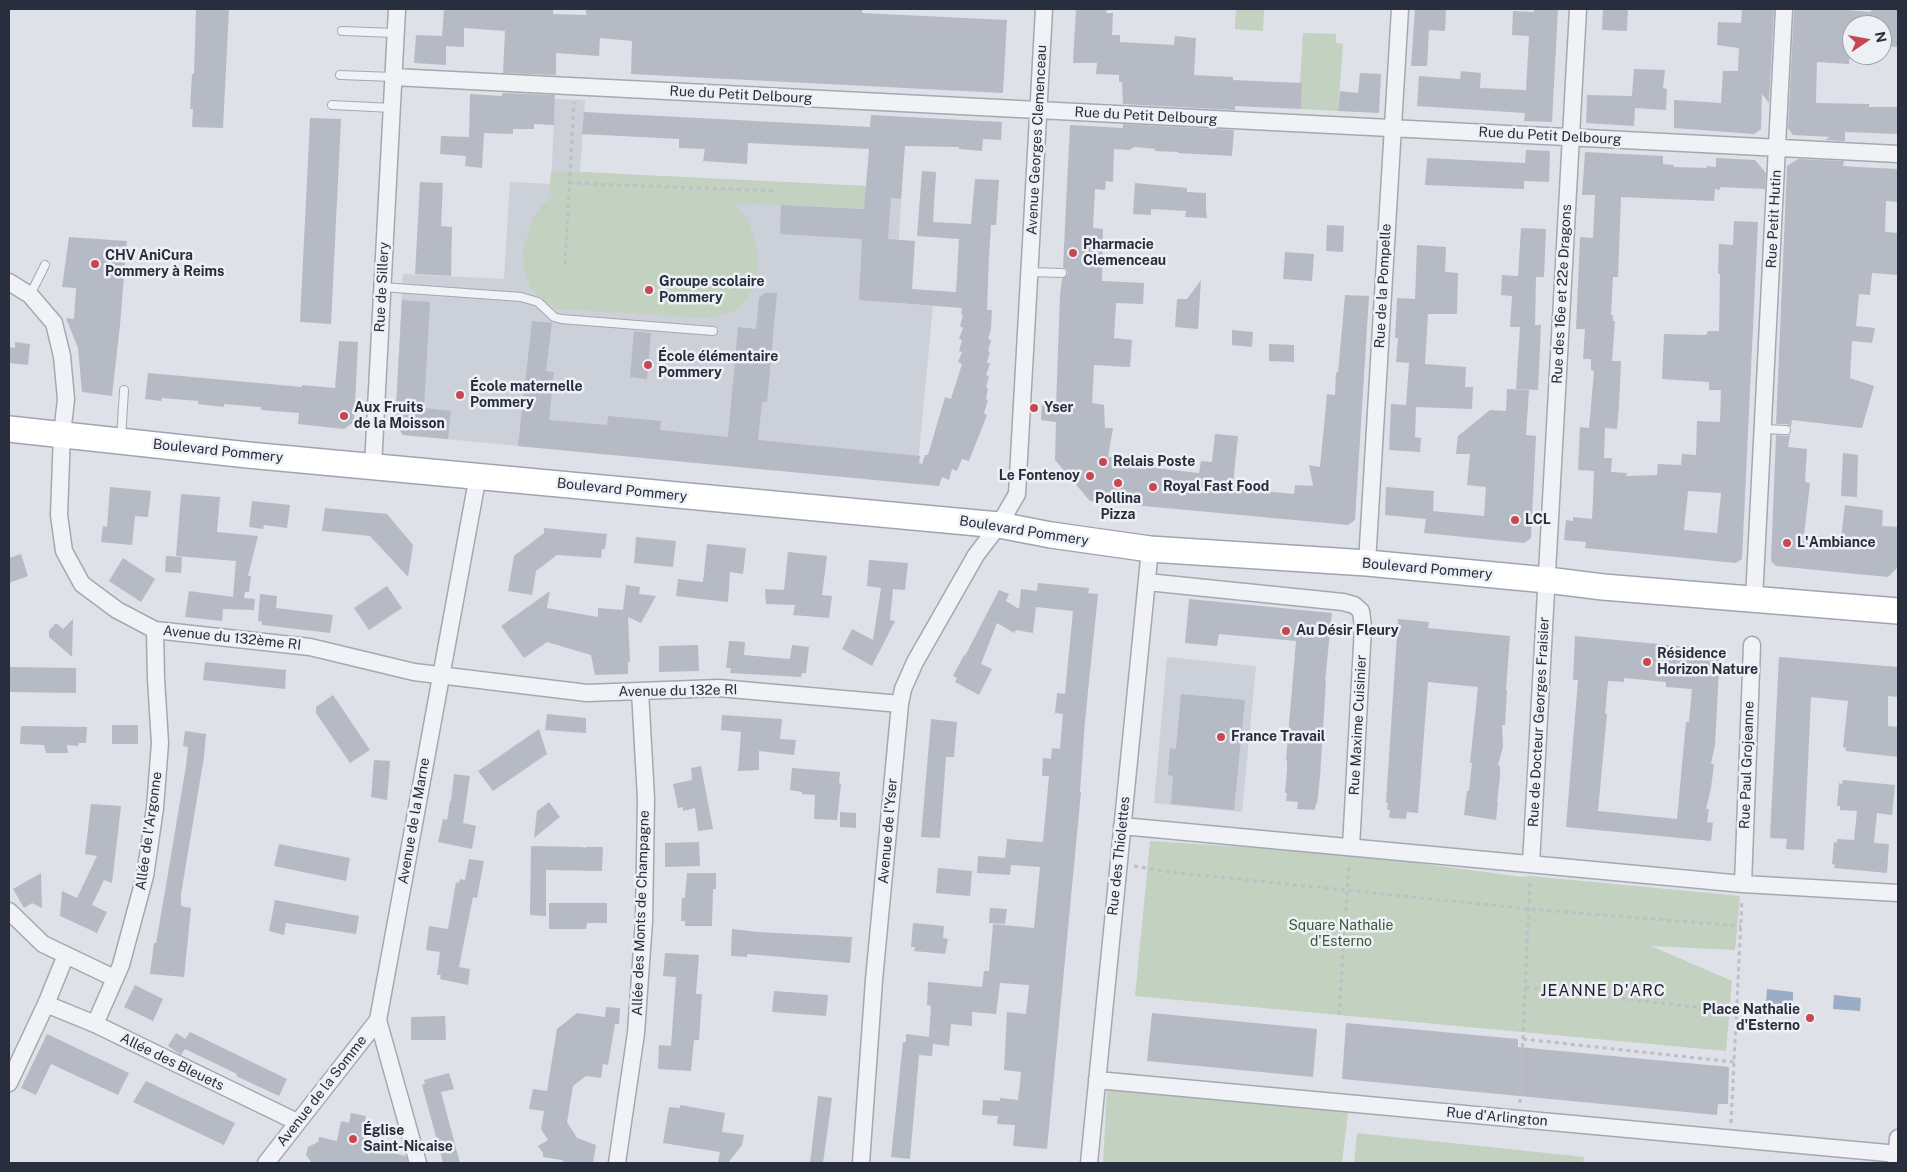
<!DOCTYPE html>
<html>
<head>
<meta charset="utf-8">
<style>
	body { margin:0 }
	#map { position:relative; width:1907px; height:1172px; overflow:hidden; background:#dee1e7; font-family:"Public Sans",sans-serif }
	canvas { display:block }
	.frame { position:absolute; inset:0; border:10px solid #282e3d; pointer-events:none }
	.north { position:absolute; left:1842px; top:15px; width:50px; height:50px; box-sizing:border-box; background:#edf0f5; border:1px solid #9ea2ab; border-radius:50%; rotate:78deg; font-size:14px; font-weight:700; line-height:20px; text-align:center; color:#282e3d }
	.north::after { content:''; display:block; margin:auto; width:18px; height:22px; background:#c84852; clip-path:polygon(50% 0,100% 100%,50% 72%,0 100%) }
</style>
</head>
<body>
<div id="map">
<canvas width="1907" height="1172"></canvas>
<div class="frame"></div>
<div class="north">N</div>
</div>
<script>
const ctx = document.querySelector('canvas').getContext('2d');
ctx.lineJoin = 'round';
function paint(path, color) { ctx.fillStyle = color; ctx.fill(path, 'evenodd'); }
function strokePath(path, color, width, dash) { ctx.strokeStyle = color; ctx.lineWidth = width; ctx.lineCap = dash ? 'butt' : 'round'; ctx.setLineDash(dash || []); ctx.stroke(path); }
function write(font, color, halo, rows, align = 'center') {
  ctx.font = font + ' "Public Sans",sans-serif'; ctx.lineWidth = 5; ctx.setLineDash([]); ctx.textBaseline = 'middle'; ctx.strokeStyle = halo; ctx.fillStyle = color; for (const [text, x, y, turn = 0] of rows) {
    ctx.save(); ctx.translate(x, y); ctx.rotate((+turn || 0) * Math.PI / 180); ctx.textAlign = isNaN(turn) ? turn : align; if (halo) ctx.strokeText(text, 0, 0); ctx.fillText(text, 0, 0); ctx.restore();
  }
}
paint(new Path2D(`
	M555,99l30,1 -5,72 322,16 -7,115 38,3 -17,178 -513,-49 -8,-11 8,-150 101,5 6,-97 41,2z
	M1167,657l89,9 -14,146 -88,-9z`), '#ccd0d9');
paint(new Path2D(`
	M1236,9h28l-1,22 -28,-2z
	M1303,33l33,1v9l7,1 -5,67 -37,-2 1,-26h-2z
	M551,172h29l287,14 -3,22 -131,-5 14,15 6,17 5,20 -2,27 -10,19 -14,11 -23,6 -152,-9 -18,-11 -9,-12 -6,-17 -1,-19 10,-32 10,-14 13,-8 -7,-1z
	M1150,841l200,13 172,23 8,-1 210,20 -5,54 -84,-4 81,35 -6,70 -591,-55z
	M1107,1089l241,23 -6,51h-239z
	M1357,1133l227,24 -1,6h-229z`), '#c3d1c0');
paint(new Path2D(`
	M1767,989l26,3v13l-27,-2z
	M1834,995l27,3 -1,13 -27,-2z`), '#9aadc6');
paint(new Path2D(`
	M196,9h33l-6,119 -31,-1 1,-18h-3l2,-35h2z
	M444,9h109v5l33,1v-6h276v4l145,7 -4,73 -372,-19 1,-33 -32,-3 -1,18 -43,-3v22l-53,-2 2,-42 -41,-3v19l-18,-1v19l-32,-2 2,-28 26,1z
	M1076,9h31l-1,4h7l-1,22h8v7l54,3 1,-9 21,2 -2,37 39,2v3l69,3 -1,26 -66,-3v4l-112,-6 -1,-22h-3v-7l-23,-1 1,-11h-24z
	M1415,9h31l-1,22 -16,-1 -2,36h-16z
	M1534,9h24l-6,113 -28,-1 1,-8 -108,-7 2,-30 41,3 1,-8 20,2 -1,15 46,2 3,-54 -17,-1 1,-24 21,1z
	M1603,9h25l-1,22 -25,-1z
	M1742,9h32l-5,94 -7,-9 -1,35 -7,5 -80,-6v-28l47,3 2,-32h15l1,-23 -22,-3 1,-23 23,1z
	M1794,9h41l36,3v-3h27v38l-16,-1v-21h-30v19h-2l-1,20 -32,-2 -1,41 53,1v3h29v27l-53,-2v9l-20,-1 5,-3 -37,-2 -5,-7z
	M1634,69l31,1 -2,18 4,1 -1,21 -31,-2 -1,18 -48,-3 1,-28 45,1z
	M1360,73l21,1 -2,39 -41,-2 2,-20 18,2z
	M502,93l53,2 -1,30 -20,-1v5h-21v5l-29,-1 -2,35 -17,-2 1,-10 -26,-2 1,-18 28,1 1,-43 32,2z
	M584,112l286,15 1,-12 131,7 -1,18 -18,-1 -1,12 -23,-2v-2l-54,-1 -4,53 -10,-1 -3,41 27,2 -3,48 44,3 3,-53 -42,-3 5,-65 14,1 -3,50 38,2 4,-45 24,1 -3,45h-5l-2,31 -2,54h5l-1,19 -3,10 3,1 -3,11 2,1 -3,10 3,2 -4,11 3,1 -3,11 2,1 -2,11 2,1 -4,13 3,2 -18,46 -7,-2 -5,12 -5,-2 -3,11 -7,-3 -3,9 -421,-40 14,-125 20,2 -6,48 8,1 -5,48 58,5 1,-9 53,5 -1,9 68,7 10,-110 18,2 3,-31 6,-5h12l-10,109h-5l-4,38 162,16 -1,7 3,1 3,-9h3l17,-58 6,2 11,-35 -4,-2 4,-10 -3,-1 3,-11 -3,-1 4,-11 -3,-2 3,-11 -2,-1 1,-6 -103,-8 3,-61 -82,-5 1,-29 83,4 5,-60 -121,-6 -1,21 -44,-3 2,-12 -26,-1v-9l-97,-5z
	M310,118l31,1 -10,205 -31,-2z
	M1123,124l111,6 -2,26 -54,-3v-1l-23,-1v-2l-20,-2 -6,3 -15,-1 -1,33 -7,-1 -1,9 -10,-1 -2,39 10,1 -1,52 42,2 -1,21 -27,-1 -2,35 18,2 -2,27 -36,-2 -2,38 12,2 1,23h8l-5,29 30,2v7l61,7 2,-12 11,1 3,-28 23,2 -5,48 30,3 -1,4 32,3 1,-9 18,1 -4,-21 11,2 7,-73 8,1 1,-23 2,1 7,-78 24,1 -14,224 -7,5 -258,-24 -35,-41 1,-38 -15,-2 1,-15 14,1 4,-111 2,-16 6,-5 -1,-4 -4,-3 7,-142 53,3z
	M1526,150l24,1 -1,31 -25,-1v8l-99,-4 2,-27 98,5z
	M1585,152l78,4v8l10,1 1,2 33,1 -1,-2 10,1v-9l39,2 11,13 -1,16 -45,-2v3l-5,-1 -1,12 -93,-4 -3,80h-5l-2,38h2v6h2l-3,40h9l-2,45 -2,23 -12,-1 -1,30h8l-1,14 16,1 -1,3 31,-1 1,-11 23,1 1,-11 14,1 1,-34 23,1 1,-32h-12v-8l-47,-3 2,-45 42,1 2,-4h11l1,-57h-2l1,-30 14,1 1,-24 24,1 -16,337 -6,4 -151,-15 1,-6 -22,-2 2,-20 7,1v-4l19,2 1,-19 1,-29 -16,-1 2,-43 9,1 5,-57 -3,-1v-11h-8l2,-30h-9l4,-92 13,1 2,-43h-13zM1688,491l33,2 -4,40 -33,-3z
	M1798,159l46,2 -1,5 14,1 41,2v33l-12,-1 -1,31 13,1v42l-26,-2 -2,22 -11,-1 -3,32 19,2 -3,15 -20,-2 -2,37 24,8 -12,42 -70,-8 -1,7 -4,-3h-11l11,-258z
	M420,182l23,1 -2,43 11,1 -1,49 -36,-2z
	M1135,183l52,5v4l19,1v17l1,8 -22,-1 1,-6 -35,-2v6l-18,-1z
	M1327,225l17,1 -1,26 -17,-1z
	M1521,228l25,1 -2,48h-8l-1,48h6l-3,65 -22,-1 4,-62h-10l2,-31 -11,-1 1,-20 16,1z
	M69,237l58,4 -7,84 -8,71 -30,-4 -4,-44 -12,-30 8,1 2,-31 -14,-1z
	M1417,245l29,2 -1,25 13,1 -1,41h-29l-3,50 41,3 -1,20h8l-1,22 -56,-2 -1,30 6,1 -1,14 -31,-2 2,-46 15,1 3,-42 -13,-1 2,-24h-3l2,-40 18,1z
	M1285,252l29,2 -2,27 -29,-2z
	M1201,280l-3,49 -23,-2 2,-28h10z
	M402,300l28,2 -6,106 27,3 -3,28 -45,-4 -8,-11z
	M1232,330l21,2 -1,15 -20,-2z
	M634,331l17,2 -4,46 -17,-2z
	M339,341l19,1 -4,80 -10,7 -46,-5 1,-11 -38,-3v-3l-37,-3v3l-26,-3v-3l-36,-3 -1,3 -16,-2 3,-26 154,14v-2l33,3z
	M15,342l15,2 -2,21 -19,-2v-16l6,1z
	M1269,344l25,1v17l-25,-1z
	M1507,389l22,1 -3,45 10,1 -5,102 -7,5 -100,-10 2,-14 -41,-4 1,-28 48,4 -1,20 51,5 2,-29 -19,-2 3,-31h-14l2,-18 32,-26 16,1z
	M1790,434l-2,13 19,2 -2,33 5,1 -6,52 37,3 4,-33 38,5 -1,16 16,1v40l-10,10 -112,-11 -5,-5 5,-126 10,1z
	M1843,453l15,2 -1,42 -16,-1z
	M110,487l41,4 -3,26 -13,-1 -3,29 -31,-3 2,-16 4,1z
	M181,494l39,3 -3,35 41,4 -10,40h3l-2,16h-4l-1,6 11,1 -1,11 -31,-1 -1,12 -37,-4 4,-26 44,6 3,-36 -60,-5z
	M252,501l38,4 -3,23 -23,-3 -1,4 -14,-2z
	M325,508l62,6 26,31 -5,32 -38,-41 -48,-5z
	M544,528l63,6 -2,15h-3l-1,9 -44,-3 -21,16 -4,24 -24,-4 6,-35 30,-23z
	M636,537l40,4 -3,26 -39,-4z
	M707,544l39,4 -3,26 -13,-2 -2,30 -52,-6 2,-17 25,3z
	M788,552l39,4 -5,39 10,1 -3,22 -36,-3 2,-10 -29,-1 -1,-15 19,1z
	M21,554l7,22 -19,7v-25z
	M166,556l16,1 -1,16 -16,-1z
	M123,558l32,21 -14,23 -32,-21z
	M869,560l39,3 -3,27 -12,-1 -3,31 5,1 -23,45 -30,-17 10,-20 21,11 8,-52 -14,-2z
	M1038,583l51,5 -1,5 10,1 -13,127 -5,71h1l-34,357 -34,-3 2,-21 -18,-1 1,-8 -16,-1 1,-15 17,1v-3l18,2 3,-28 -17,-2 3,-58 19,2 3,-29 -29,-2 -4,31 -24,-2v14l-21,-2 -2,22 -16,-2 -1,12 -13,-1 -9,104 -19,-2 12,-115h3v-8l23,3 2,-31 -4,-1 1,-23 54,5 2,-16h5l4,-47 41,4 6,-61 -29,-2 -1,10 -33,-2 1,-17 27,2 2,-19 36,3 6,-66h-7l1,-18 8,1 1,-11 8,1 3,-35 -8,-1 2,-20 8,1 8,-83 -37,-4 -3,26 -17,-3 -2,3 -17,-10 -16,41 11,5 -13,26 -24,-13 2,-4 -4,-2 11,-21 1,1 34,-66 10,4 -3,7 13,8 2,-20 16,2z
	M626,585l14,2 -1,7 17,2 -15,27 -13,-6 2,45h-2v12l-33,1 -4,-20 -44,-13 -23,16 -23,-32 49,-35 -3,17 51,9v-9l25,2z
	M387,586l15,22 -33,22 -15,-22z
	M260,594l17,2 -1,12 57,7 -3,18 -68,-8v-3l-4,-1z
	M1189,599l143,14 -7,68h1l-6,96 -3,27 -1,-1 -1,7 -18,-1 1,-7 -12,-1 1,-8h-2l2,-23v-10h-1l10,-119 -77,-7 -2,12 -32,-3z
	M73,619l-1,38 -23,-20v-6l7,-8 7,6z
	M1398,619l31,3 -1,6 82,8 -4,54h1l-2,35h-3l1,22 -5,18 2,1v11l-3,25h1l-2,18 -32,-5 3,-24h2l3,-28h-2l8,-76 -50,-5 -10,131 -11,-1 -1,7 -17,-1 1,-8h-3l1,-7h-2z
	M1575,636l145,14 -5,95 -4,19h3l-3,24 -5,21h3l-2,13 6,1 -2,18 -145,-14 12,-147h-5zM1624,678l42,4v5l26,2 -3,33h-3l-9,97 -79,-8 9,-97h-2l3,-33 16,1z
	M729,641l16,1 -1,13 46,4 2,-14 17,2 -3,26h-4l-1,4 -71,-4 1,-5h-5z
	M698,645l1,26 -40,1v-26z
	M1779,657l119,10v30l-10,-1v30l10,1v30l-52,-6v-3l-3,-1 5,-46 -37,-4 -7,153 -18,-1 1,-10 -17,-1z
	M205,662l81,8 -1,19 -82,-9z
	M9,667l67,1v25l-67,-1z
	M1181,694l64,6 -11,110 -63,-6 2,-28 -5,-1 2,-27 6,1z
	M333,695l37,55 -20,13 -34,-50v-6z
	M547,714l39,4v15l-41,-3z
	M722,715l60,4 -2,20 16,1 -2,15 -35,-4v19l-21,1 3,-39 -20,-2z
	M931,719l26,3 -3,35h-8l-6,81 -19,-1z
	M112,725h26v19h-26z
	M21,726l66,1 -1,16h-7l-1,3 -11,-1 1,8h-22l-2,-8 -24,-1z
	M539,729l8,25 -54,37 -15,-20z
	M185,731l21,3 -2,23 -23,137v12l10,2 -7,69 -34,-3 4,-31h2l7,-40 23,-137 2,-19 -5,-1z
	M374,760l16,1 -3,39 -16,-3z
	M701,766l12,63 -15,2 -3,-23 -12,3v-4l-5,1 -5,-24 19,-4 -1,-12z
	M792,768l48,4 -1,11 2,1 -4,36 -23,-1 1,-24 -13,-1v-2l-12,-2z
	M454,774l16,2 -7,47 13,3 -4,23 -34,-7 5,-23 4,1 3,-19h1z
	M1843,780l52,5 -3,30 -15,-2 -3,30 15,1 -2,29 -53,-5 1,-3 -3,-1 2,-22 3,1v-4l17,1 3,-29 -17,-1v-4h-3l2,-23 3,1z
	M549,802l11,15 -26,21 3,-27z
	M91,804l30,2 -9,77 -8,-3 -12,25 15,7 -10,21 -37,-17 2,-25 15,7 20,-42 -12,-2z
	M840,812l16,1v15l-16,-1z
	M699,842l1,24 -35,1v-24z
	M279,844l71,14 -4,23 -72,-15z
	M531,846l52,1 2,2v-2h18l-1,24 -56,-1v46l-16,-1z
	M469,859l15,2 -7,37 -4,-1 -14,70 11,2 -2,16 -28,-6 1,-4h-4l3,-23 -14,-2 3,-24 19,3 8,-47 3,1 1,-4 5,1z
	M938,868l34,3 -2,25 -34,-3z
	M41,873l1,35 -10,-5 -8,5 -11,-19z
	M687,873h29v16h-3l-1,37h-27v-5h-4l1,-23h3z
	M275,900l84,16 -3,18 -70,-11 -2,12 -15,-4z
	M549,903h58v20h-20l-1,6h-37z
	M990,908l17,1 -2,15 -16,-1z
	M913,923l31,3 -1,12 5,1 -3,15 -31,-3 1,-4h-4z
	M732,929l26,3 94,5 -2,26 -103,-9v3l-16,-1z
	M665,953l34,2 -3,39h6l-3,46h-5l-3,31 -33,-2 1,-24 12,1 5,-69 -13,-1z
	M135,985l28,14 -10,22 -29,-14z
	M774,991l54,4 -2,21 -54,-4z
	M606,1007l14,1 -1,16h-4l-7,41 -5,-1 -2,14 -15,-2 -13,10 -6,36 10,16 19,7 -3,18h-29l-2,-3 -19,-3v-4l-5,-7 10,-6 -7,-11 3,-18 -15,-2 4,-20 14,2 10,-62 20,-16 28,4z
	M1152,1013l165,16 -4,48 -166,-16z
	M445,1016l1,24h-35v-23z
	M1346,1023l172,16v8l211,20 -1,37h-10l-1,11 -375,-36z
	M190,1032l97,47 -8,17 -43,-20 1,-2 -52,-25 -4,6 -13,-9 8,-13 9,6z
	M47,1034l82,39 -11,22 -67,-31 -15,31 -15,-7z
	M449,1073l5,16 -13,3 19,71h-17l-21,-78 3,-1 -1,-4z
	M146,1081l89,42 -11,22 -91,-43z
	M818,1096l14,2 -9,65h-13z
	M680,1105l45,8 -3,19 22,3 -2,10 -14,18h-10l2,-11 -57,-9 6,-36 11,1z
	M351,1113l15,3 -2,10 7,2 -4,19 39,9 2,7h-96l-6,-8 2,-8 10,-5 1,-5 18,4 4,-20 8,2z`), '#b6bac4');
const service = new Path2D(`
	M342,31l53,2
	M340,75l53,2
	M332,105l60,3
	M1030,272l32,1
	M382,287l139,10 17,5 16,15 7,2 152,12
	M30,295l15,-30
	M1763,429l23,1
	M121,439l3,-49`);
const minor = new Path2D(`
	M393,77l1505,77
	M9,282l21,13 24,28 8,33 4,43 -4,35 -3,81 5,36 18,33 35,26 38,20 155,17 104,25 173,21 132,-5 181,16
	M373,466l24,-457
	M1367,563l33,-554
	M1147,582l196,20 11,3 7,6 2,16 -12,220
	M1754,599l30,-590
	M1122,826l621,58 155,9
	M1531,864l47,-855
	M1743,884l9,-239
	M9,911l34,33 71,34
	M46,1004l49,20 202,98
	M95,1024l26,-59 24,-89 10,-68 5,-65 -4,-64 -1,-49
	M1097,1080l801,74
	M9,1083l37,-79 20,-49
	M266,1163l112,-143
	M418,1163l-40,-143 100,-545
	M617,1163l19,-130 8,-112 2,-122 -6,-108
	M861,1163l13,-183 26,-276 3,-15 12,-27 61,-107 23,-30 18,-31 27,-485
	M1089,1163l61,-614
	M1896,1163l2,-25`);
const primary = new Path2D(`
	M9,429l239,26 751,70 52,10 99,14 217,14 180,17 56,7 295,24`);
strokePath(service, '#a4a8b1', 10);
strokePath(minor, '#a4a8b1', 19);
strokePath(primary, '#9ea5b2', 28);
strokePath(new Path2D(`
	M569,183l209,8
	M565,264l9,-162
	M1134,866l36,6 359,37 212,17
	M1526,987l210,25
	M1339,1015l10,-152
	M1523,1039l211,23
	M1520,1103l10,-223
	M1731,1123l11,-223`), '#bdbfc6', 3, [4, 4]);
strokePath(service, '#f1f2f6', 8);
strokePath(minor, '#f1f2f6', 16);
strokePath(primary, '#fff', 25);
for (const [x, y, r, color] of [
	[1073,253,5,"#c84852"],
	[95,264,5,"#c84852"],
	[649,290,5,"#c84852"],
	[648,365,5,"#c84852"],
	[460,395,5,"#c84852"],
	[1034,408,5,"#c84852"],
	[344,416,5,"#c84852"],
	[1103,462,5,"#c84852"],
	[1090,476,5,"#c84852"],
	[1118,483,5,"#c84852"],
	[1153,487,5,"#c84852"],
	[1515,520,5,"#c84852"],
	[1787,543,5,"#c84852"],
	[1286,631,5,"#c84852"],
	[1647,662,5,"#c84852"],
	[1221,737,5,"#c84852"],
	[1810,1018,5,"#c84852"],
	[353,1139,5,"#c84852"]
]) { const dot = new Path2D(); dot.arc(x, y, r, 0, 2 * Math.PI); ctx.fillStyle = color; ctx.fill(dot); strokePath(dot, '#edf0f5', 2); }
write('14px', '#282e3d', '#edf0f5', [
	["Rue du Petit Delbourg",741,95,3],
	["Rue du Petit Delbourg",1146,116,3],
	["Rue du Petit Delbourg",1550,136,3],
	["Avenue Georges Clemenceau",1037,140,-87],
	["Rue Petit Hutin",1774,219,-87],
	["Rue de la Pompelle",1383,286,-87],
	["Rue de Sillery",382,287,-87],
	["Rue des 16e et 22e Dragons",1562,294,-87],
	["Boulevard Pommery",218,451,6],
	["Boulevard Pommery",622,490,6],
	["Boulevard Pommery",1024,531,9],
	["Boulevard Pommery",1427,569,5],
	["Avenue du 132ème RI",232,638,6],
	["Avenue du 132e RI",678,691,-1],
	["Rue de Docteur Georges Fraisier",1539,722,-87],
	["Rue Maxime Cuisinier",1358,725,-87],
	["Rue Paul Grojeanne",1747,765,-88],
	["Avenue de la Marne",414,821,-80],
	["Allée de l'Argonne",149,831,-82],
	["Avenue de l'Yser",888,831,-85],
	["Rue des Thiolettes",1119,856,-84],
	["Allée des Monts de Champagne",641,913,-88],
	["Allée des Bleuets",172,1062,26],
	["Avenue de la Somme",322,1091,-52],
	["Rue d'Arlington",1497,1117,5]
]);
write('bold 14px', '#282e3d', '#edf0f5', [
	["Pharmacie",1083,245],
	["Clemenceau",1083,261],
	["CHV AniCura",105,256],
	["Pommery à Reims",105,272],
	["Groupe scolaire",659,282],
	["Pommery",659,298],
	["École élémentaire",658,357],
	["Pommery",658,373],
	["École maternelle",470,387],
	["Pommery",470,403],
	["Aux Fruits",354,408],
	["de la Moisson",354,424],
	["Yser",1044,408],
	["Relais Poste",1113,462],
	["Le Fontenoy",1080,476,"right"],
	["Royal Fast Food",1163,487],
	["Pollina",1118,499,"center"],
	["Pizza",1118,515,"center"],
	["LCL",1525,520],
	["L'Ambiance",1797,543],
	["Au Désir Fleury",1296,631],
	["Résidence",1657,654],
	["Horizon Nature",1657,670],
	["France Travail",1231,737],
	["Place Nathalie",1800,1010,"right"],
	["d'Esterno",1800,1026,"right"],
	["Église",363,1131],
	["Saint-Nicaise",363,1147]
], 'left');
write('14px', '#3a5836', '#edf0f5', [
	["Square Nathalie",1341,926],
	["d'Esterno",1341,942]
]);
ctx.letterSpacing = '1px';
write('16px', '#1a202e', '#edf0f5', [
	["JEANNE D'ARC",1603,991]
]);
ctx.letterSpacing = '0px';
</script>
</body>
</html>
